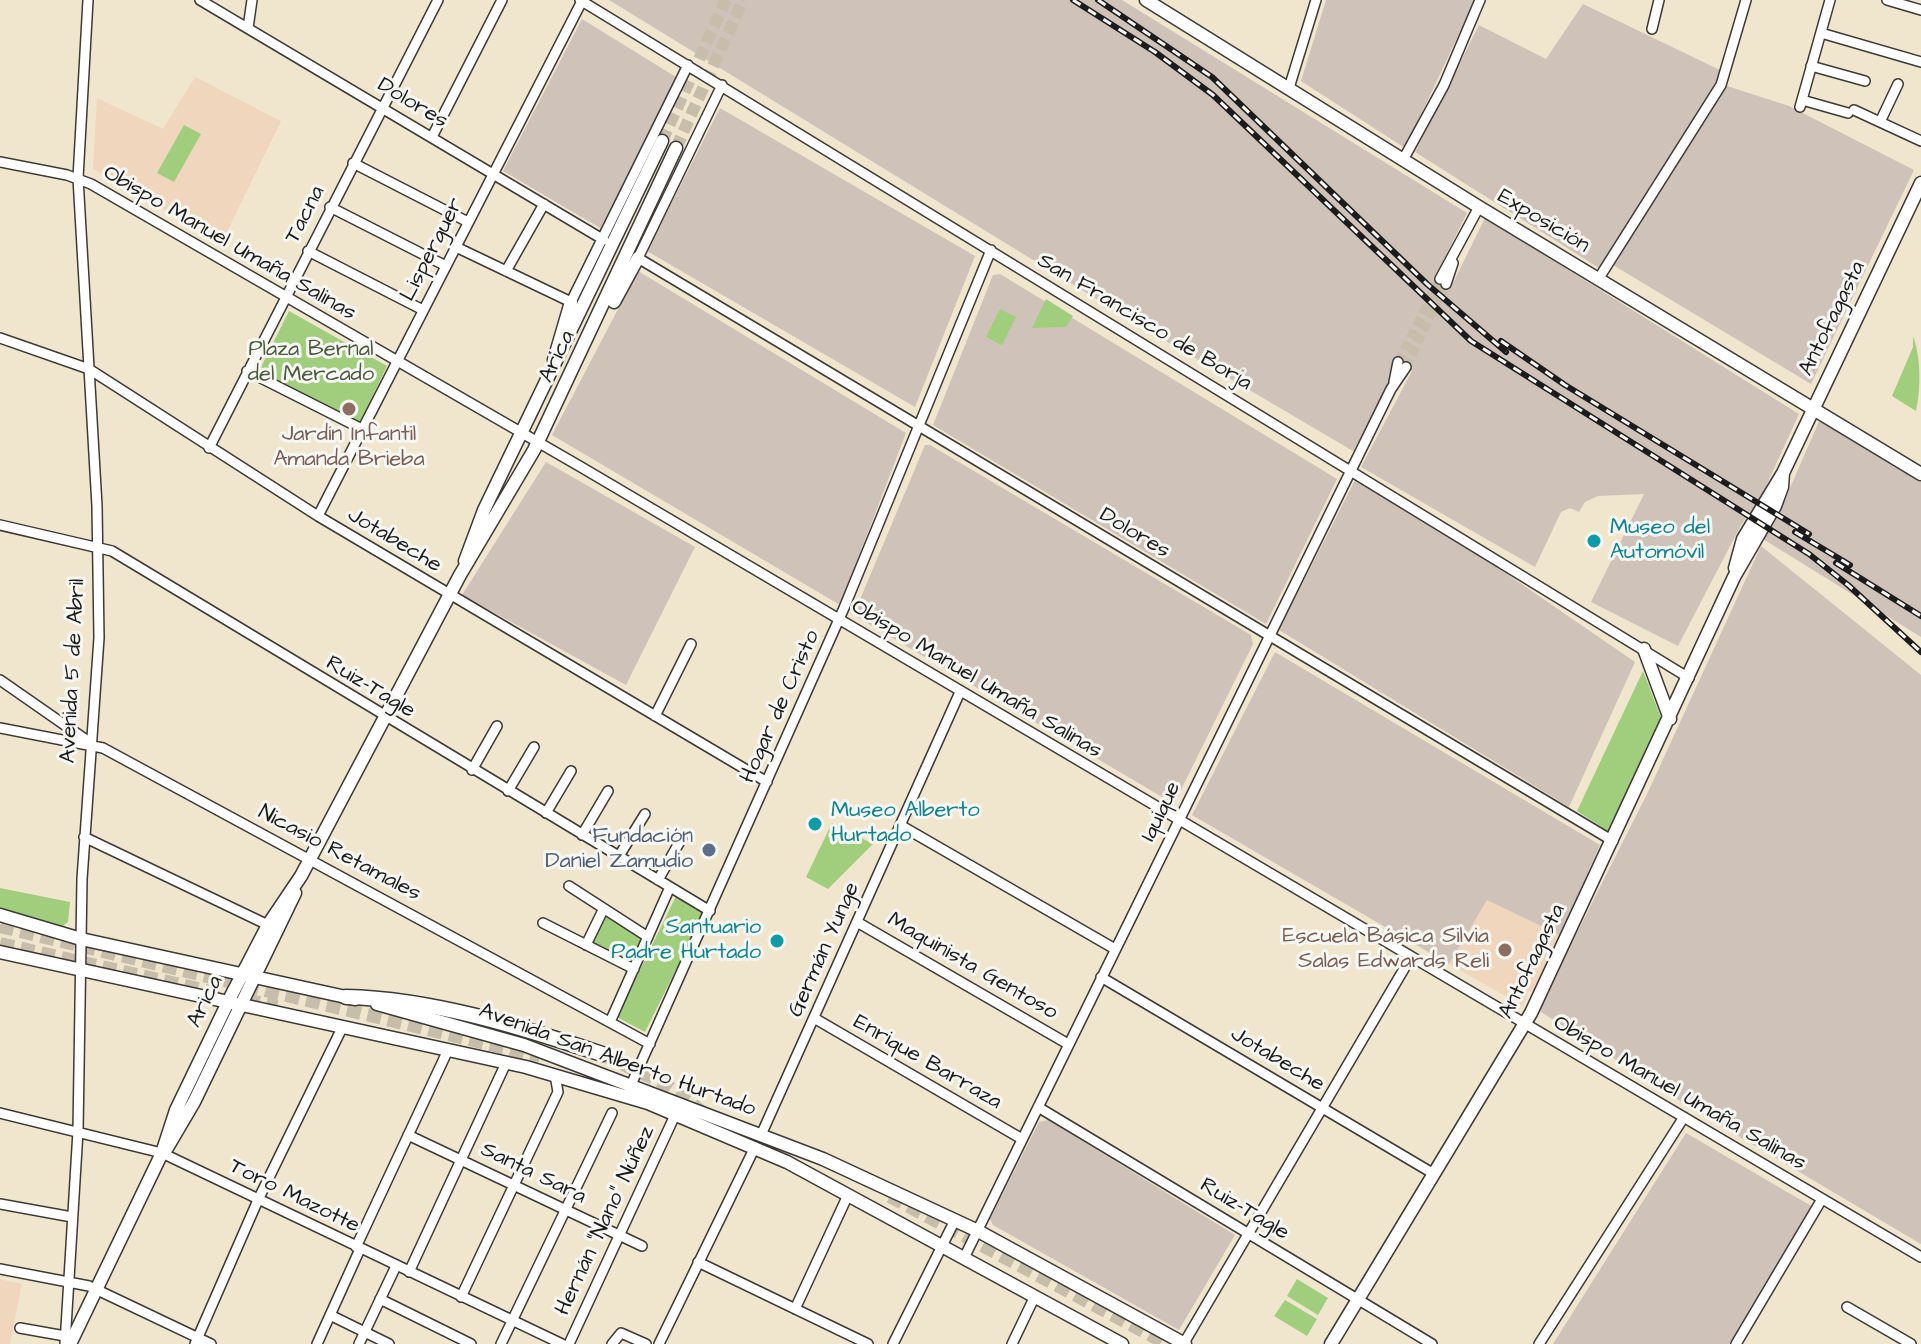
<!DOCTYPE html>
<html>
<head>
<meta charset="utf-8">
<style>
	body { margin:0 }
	canvas { display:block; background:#f0e6ce }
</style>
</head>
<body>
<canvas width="1921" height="1344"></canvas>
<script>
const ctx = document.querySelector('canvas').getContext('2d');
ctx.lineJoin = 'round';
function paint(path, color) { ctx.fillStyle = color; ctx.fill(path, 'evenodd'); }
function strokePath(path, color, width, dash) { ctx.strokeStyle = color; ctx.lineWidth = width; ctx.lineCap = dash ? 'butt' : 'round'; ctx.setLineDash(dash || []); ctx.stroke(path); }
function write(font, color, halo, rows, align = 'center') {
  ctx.font = font + ' "Architects Daughter",sans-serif'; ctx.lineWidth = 6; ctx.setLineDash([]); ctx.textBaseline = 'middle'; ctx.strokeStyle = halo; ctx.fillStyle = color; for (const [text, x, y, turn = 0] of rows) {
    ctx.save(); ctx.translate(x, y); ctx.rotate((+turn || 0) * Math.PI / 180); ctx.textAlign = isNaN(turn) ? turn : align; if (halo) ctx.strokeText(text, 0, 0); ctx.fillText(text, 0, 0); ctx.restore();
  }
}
paint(new Path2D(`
	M195,77l86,44 -59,121 -129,-73 4,-71 66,31z
	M1487,899l73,36 -26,58 -5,-3 -6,16 -74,-42z
	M0,1279l22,5 -12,60h-10z`), '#f0d6bc');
paint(new Path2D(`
	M609,0h513l345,213 -31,62 14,14 35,-71 314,196 -38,83 -20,28 -63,121 -87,-44 53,-108 -46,2 -13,6 -6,10 -9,-4 -9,4 -26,55 -174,-100 51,-96 -13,-3 -46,83 -209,-123z
	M1326,0h149l-70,148 -104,-67z
	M1583,4l141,68 -125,196 -184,-116 64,-127 67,34z
	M582,19l94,58 -74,152 -99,-58z
	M1727,86l62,20 125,64 -103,214 -198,-119z
	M720,108l255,148 -60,151 -268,-156z
	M638,271l268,162 -66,172 -288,-170z
	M1000,274l337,205 -71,145 -333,-199 60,-150z
	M1820,419l101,63v155l-158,-98 17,-28z
	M925,445h5l321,190 2,9 -79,160 -317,-187 -1,-8z
	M546,462l149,85 -69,138 -164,-90z
	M1355,480l133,81 147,101 -66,145 -290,-177z
	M1761,546l160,129v569l-225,-133 -158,-101 110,-218z
	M1275,652l325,193 -40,90 -73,-35 -38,64 -257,-149z
	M1048,1120l187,115 -56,95 -186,-105 -3,-6 49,-97z
	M1686,1133l127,74 -80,137h-180z`), '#cec2b9');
paint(new Path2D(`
	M184,125l17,9 -27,48 -17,-9z
	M1046,299l27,17 -7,11 -34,1z
	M1000,309l16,8 -14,28 -16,-8z
	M289,311l98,55 -28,58 -101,-51z
	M1913,336c8,21 8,53 3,75l-24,-15 21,-49z
	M1643,671l20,52 -52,110 -34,-22z
	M832,823l41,21 -45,45 -22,-12z
	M0,888l70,14 -2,20 -9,7 -59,-19z
	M676,896l28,17 -59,119 -28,-15z
	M604,916l38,21 -12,24 -39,-19z
	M1297,1279l31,19 -10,17 -31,-19z
	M1285,1300l32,19 -10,17 -33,-20z`), '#a0ce7c');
strokePath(new Path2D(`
	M1398,362l42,-83
	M1406,367l40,-83`), '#c6beaa', 9, [9, 4.5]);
strokePath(new Path2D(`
	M662,141l64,-141
	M676,148l67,-148`), '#c6beaa', 12, [12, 6]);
strokePath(new Path2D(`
	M0,926l540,130
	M0,944l277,63
	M602,1054l60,28 41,31
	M890,1196l278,148`), '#c6beaa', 14, [14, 7]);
const minor = new Path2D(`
	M200,0l404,240
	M580,0l1109,678
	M1887,0l34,10
	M248,28l4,-28
	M1652,29l7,-29
	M1821,33l100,29
	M1811,66l54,15
	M722,85l-84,173 975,583
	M1289,88l27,-88
	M1802,100l46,13
	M1800,107l30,-107
	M1854,110l67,31
	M1880,122l18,-38
	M432,137l70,-137
	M1403,160l41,-75 36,-85
	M0,162l67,13 24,9 490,283 1340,790
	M353,163l115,59
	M330,207l116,59
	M456,247l115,55 117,-237
	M308,251l115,59
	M506,271l38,-67
	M1599,278l122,-193 25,-85
	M1440,279l39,-72
	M1446,284l7,-21
	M0,338l89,31 229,147 449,266
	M247,371l115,58
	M1394,382l4,-20
	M209,448l229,-448
	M318,516l264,-515
	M0,525l112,26 598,360
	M0,680l92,64
	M655,716l36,-72
	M0,728l103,20 547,296
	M472,770l25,-44
	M508,791l26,-44
	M546,813l25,-42
	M900,825l215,124
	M582,835l26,-44
	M84,837l184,88
	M619,856l26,-42
	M658,880l25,-44
	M569,886l79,51
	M857,922l211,122
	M543,923l91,46
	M586,945l17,-35
	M1101,977l333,197
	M814,1018l208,121
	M610,1022l60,-135
	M631,1085l213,-477 147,-358
	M1038,1107l394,237
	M0,1113l162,40 400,191
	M408,1135l234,111
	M761,1135l199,-443
	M0,1204l72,13
	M356,1247l92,-197
	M964,1258l427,-869 15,-22
	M698,1262l170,82
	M0,1269l89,17 122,58
	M409,1272l97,-209
	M461,1297l97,-205 -3,-17
	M380,1299l91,45
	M1847,1307l64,37
	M795,1309l53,-114
	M330,1315l59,29
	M20,1328l45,8
	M1184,1343l227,-386
	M65,1344l13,-213 4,-252 17,-241 -2,-132 -19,-328 10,-178
	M195,1344l63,-144 85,-174
	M317,1344l43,-95
	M359,1344l37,-78
	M501,1344l111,-231
	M569,1344l107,-231
	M612,1344l9,-11 25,11
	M659,1344l96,-197
	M893,1344l62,-124
	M1012,1344l23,-48
	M1539,1344l145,-227
	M1736,1344l86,-145`);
const major = new Path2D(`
	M1146,0l333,207 442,267
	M614,302l24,-44
	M554,360l17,-58
	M465,561l19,-51 178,-369
	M1735,568l8,-29 40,-66 138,-290
	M1644,649l26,70
	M0,915l81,24 274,60
	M0,952l526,115 122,36 139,59 335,182
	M377,1004l147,41 299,114 155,72 207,113
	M167,1148l27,-46 101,-209
	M70,1344l92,-191 14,-43 55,-114 37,-71 33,-49 159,-301 74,-125 142,-302
	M1331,1344l200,-331 203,-436 41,-71 7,-19 1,-14`);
const highway = new Path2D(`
	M346,997c87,2 175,30 256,57`);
strokePath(minor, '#3c3a37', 12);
strokePath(major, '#3c3a37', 15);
strokePath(highway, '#3c3a37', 17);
strokePath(minor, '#fff', 9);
strokePath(major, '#fff', 12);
strokePath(highway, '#fff', 14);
const rail = new Path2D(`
	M1073,0l82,52 58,43 258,246 338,213 39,31 73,67
	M1098,0l114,77 215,207 79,68
	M1501,341l64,44 244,149
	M1795,532l55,33
	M1836,563l85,53`);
strokePath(rail, '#1c1c1c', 6);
strokePath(rail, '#f6f6f2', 3, [9]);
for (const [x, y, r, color] of [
	[349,409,8,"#8d6e63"],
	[1594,541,8,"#0f9aa8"],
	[815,824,8,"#0f9aa8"],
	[709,850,8,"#5c6f8a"],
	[777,941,8,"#0f9aa8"],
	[1505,950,8,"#8d6e63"]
]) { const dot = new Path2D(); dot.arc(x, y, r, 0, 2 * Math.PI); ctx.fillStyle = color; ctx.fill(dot); strokePath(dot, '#f6f6f2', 3); }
write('22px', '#1c1c1c', '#f6f6f2', [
	["Dolores",412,104,31],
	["Tacna",306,215,-63],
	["Exposición",1543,222,31],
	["Obispo Manuel Umaña Salinas",229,244,30],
	["Lisperguer",433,250,-63],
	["Antofagasta",1833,319,-64],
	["San Francisco de Borja",1144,323,31],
	["Arica",558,357,-64],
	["Dolores",1134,534,31],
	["Jotabeche",394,541,31],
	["Avenida 5 de Abril",74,671,-87],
	["Obispo Manuel Umaña Salinas",976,680,31],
	["Ruiz-Tagle",370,688,31],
	["Hogar de Cristo",781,707,-66],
	["Iquique",1162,812,-64],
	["Nicasio Retamales",339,854,28],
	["Germán Yunge",825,950,-66],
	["Antofagasta",1533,962,-64],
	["Maquinista Gentoso",972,967,30],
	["Arica",206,1002,-64],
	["Jotabeche",1277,1060,31],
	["Avenida San Alberto Hurtado",617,1061,20],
	["Enrique Barraza",927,1063,30],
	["Obispo Manuel Umaña Salinas",1679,1094,30],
	["Santa Sara",533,1174,26],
	["Toro Mazotte",294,1197,26],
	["Ruiz-Tagle",1244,1210,31],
	["Hernán “Nano” Núñez",606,1221,-65]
]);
write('22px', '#4a5a3e', '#f6f6f2', [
	["Plaza Bernal",311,350],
	["del Mercado",311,375]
]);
write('22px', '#785e54', '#f6f6f2', [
	["Jardín Infantil",349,435],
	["Amanda Brieba",349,460],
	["Escuela Básica Silvia",1489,937,"right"],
	["Salas Edwards Reli",1489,962,"right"]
]);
write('22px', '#0d838f', '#f6f6f2', [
	["Museo del",1610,528],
	["Automóvil",1610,553],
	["Museo Alberto",831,811],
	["Hurtado",831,836],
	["Santuario",761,928,"right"],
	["Padre Hurtado",761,953,"right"]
], 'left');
write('22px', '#4e5e75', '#f6f6f2', [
	["Fundación",693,837],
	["Daniel Zamudio",693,862]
], 'right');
</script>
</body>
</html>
